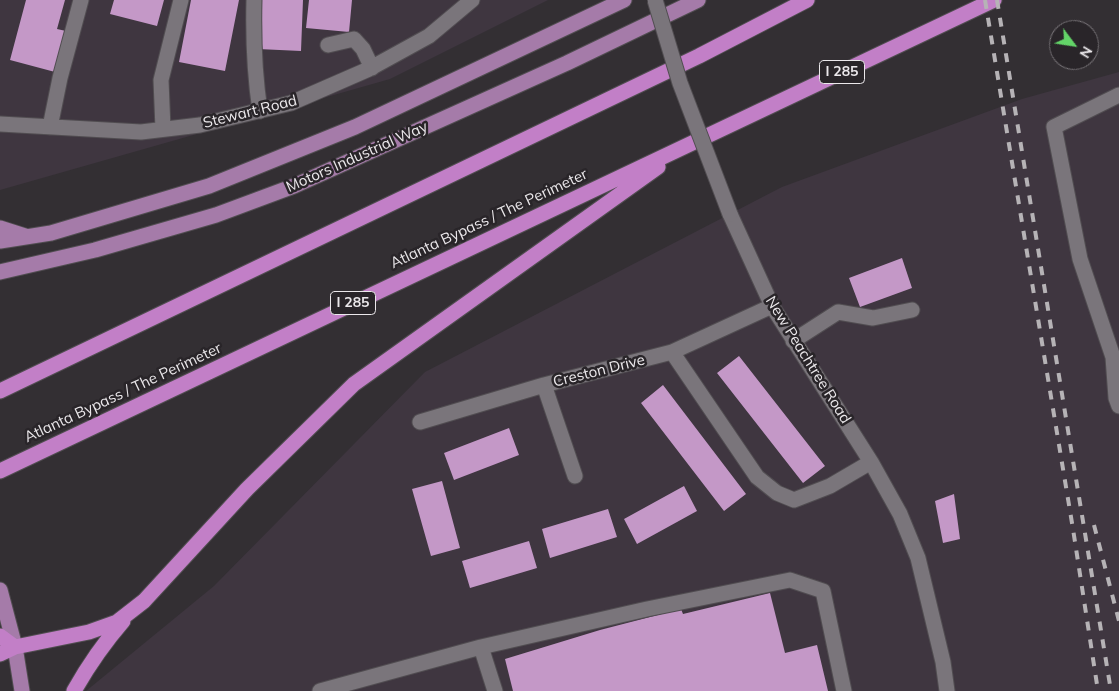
<!DOCTYPE html>
<html>
<head>
<meta charset="utf-8">
<style>
	body { margin:0 }
	#map { position:relative; width:1119px; height:691px; overflow:hidden; background:#332f33; font-family:Mulish,sans-serif }
	canvas { display:block }
	.north { position:absolute; left:1049px; top:20px; width:50px; height:50px; box-sizing:border-box; background:#292529; border:1px solid #777377; border-radius:50%; rotate:121deg; font-size:14px; font-weight:700; line-height:20px; text-align:center; color:#ebe8eb }
	.north::after { content:''; display:block; margin:auto; width:18px; height:22px; background:#63d468; clip-path:polygon(50% 0,100% 100%,50% 72%,0 100%) }
</style>
</head>
<body>
<div id="map">
<canvas width="1119" height="691"></canvas>
<div class="north">N</div>
</div>
<script>
const ctx = document.querySelector('canvas').getContext('2d');
ctx.lineJoin = 'round';
function paint(path, color) { ctx.fillStyle = color; ctx.fill(path, 'evenodd'); }
function strokePath(path, color, width, dash) { ctx.strokeStyle = color; ctx.lineWidth = width; ctx.lineCap = dash ? 'butt' : 'round'; ctx.setLineDash(dash || []); ctx.stroke(path); }
function write(font, color, halo, rows, align = 'center') {
  ctx.font = font + ' Mulish,sans-serif'; ctx.lineWidth = 5; ctx.setLineDash([]); ctx.textBaseline = 'middle'; ctx.strokeStyle = halo; ctx.fillStyle = color; for (const [text, x, y, turn = 0] of rows) {
    ctx.save(); ctx.translate(x, y); ctx.rotate((+turn || 0) * Math.PI / 180); ctx.textAlign = isNaN(turn) ? turn : align; if (halo) ctx.strokeText(text, 0, 0); ctx.fillText(text, 0, 0); ctx.restore();
  }
}
paint(new Path2D(`
	M0,0h548l-158,79 -390,111z
	M1119,72v619h-1033l128,-105 211,-214 357,-185 240,-88z`), '#3f3640');
paint(new Path2D(`
	M26,0h39l-8,29 9,2 -11,41 -45,-12z
	M114,0h50l-7,26 -47,-12z
	M191,0h48l-14,71 -46,-9z
	M260,0h43l-2,51 -43,-2z
	M309,0h43l-3,32 -43,-4z
	M902,258l10,30 -52,19 -11,-29z
	M739,356l86,110 -22,17 -86,-110z
	M663,385l83,109 -22,17 -83,-108z
	M509,428l10,27 -65,25 -10,-27z
	M442,481l18,67 -29,8 -19,-67z
	M684,486l13,25 -60,33 -13,-25z
	M954,494l6,45 -17,4 -8,-42z
	M608,509l9,28 -67,21 -8,-29z
	M529,541l8,27 -67,20 -8,-27z
	M770,593l15,60 32,-8 11,46h-315l-8,-32 95,-29 81,-21 2,5z`), '#c498c7');
const minor = new Path2D(`
	M254,0c-1,40 0,71 6,111
	M328,45l26,-6 9,10 9,19
	M1119,95l-65,32 26,132 33,98 3,41 3,8
	M0,124l141,8 59,-7 91,-22 78,-34 60,-33 43,-36
	M50,127l10,-49 21,-78
	M163,129l-2,-49 20,-80
	M730,214l42,92 99,156 29,52 18,44 25,104 4,29
	M793,341l45,-29 35,6 39,-8
	M672,352l85,125 20,16 17,7 36,-14 41,-24
	M544,385l31,91
	M420,422l124,-37 128,-33 100,-46
	M481,647l166,-38 143,-29 33,11 21,100
	M320,691l161,-44 14,44`);
const major = new Path2D(`
	M0,228l25,8
	M0,241l51,-8 158,-47 146,-59 269,-127
	M0,272l95,-22 121,-35 78,-29 273,-123 131,-63
	M0,590l15,57 7,44`);
const highway = new Path2D(`
	M0,391l699,-335 108,-56
	M0,471l994,-471
	M0,636l15,11
	M0,654l15,-7 74,-15 28,-10 27,-21 103,-112 107,-105 304,-217
	M74,691c14,-25 30,-48 49,-70`);
strokePath(minor, '#514d51', 17);
strokePath(major, '#514d51', 17);
strokePath(highway, '#514d51', 17);
strokePath(minor, '#7a757b', 15);
strokePath(major, '#a57ba9', 15);
strokePath(highway, '#c27fc7', 15);
strokePath(new Path2D(`
	M985,0l88,529 25,162
	M997,0l114,691
	M1094,525l25,96`), '#b6b3b6', 4, [9, 9]);
const minorBridge = new Path2D(`
	M655,0l25,83 50,131`);
strokePath(minorBridge, '#514d51', 17, []);
strokePath(minorBridge, '#7a757b', 15);
for (const [x, y, w] of [
	[842,72,45],
	[353,303,45]
]) { const box = new Path2D(); box.roundRect(x - w / 2, y - 11.5, w, 23, 4); ctx.fillStyle = '#292529'; ctx.fill(box); strokePath(box, '#ebe8eb', 1); }
write('bold 14px', '#ebe8eb', null, [
	["I 285",842,72],
	["I 285",353,303]
]);
write('15px', '#ebe8eb', '#292529', [
	["Stewart Road",250,112,-14],
	["Motors Industrial Way",357,157,-24],
	["Atlanta Bypass / The Perimeter",489,219,-25],
	["New Peachtree Road",808,360,58],
	["Creston Drive",599,371,-14],
	["Atlanta Bypass / The Perimeter",123,393,-25]
]);
</script>
</body>
</html>
